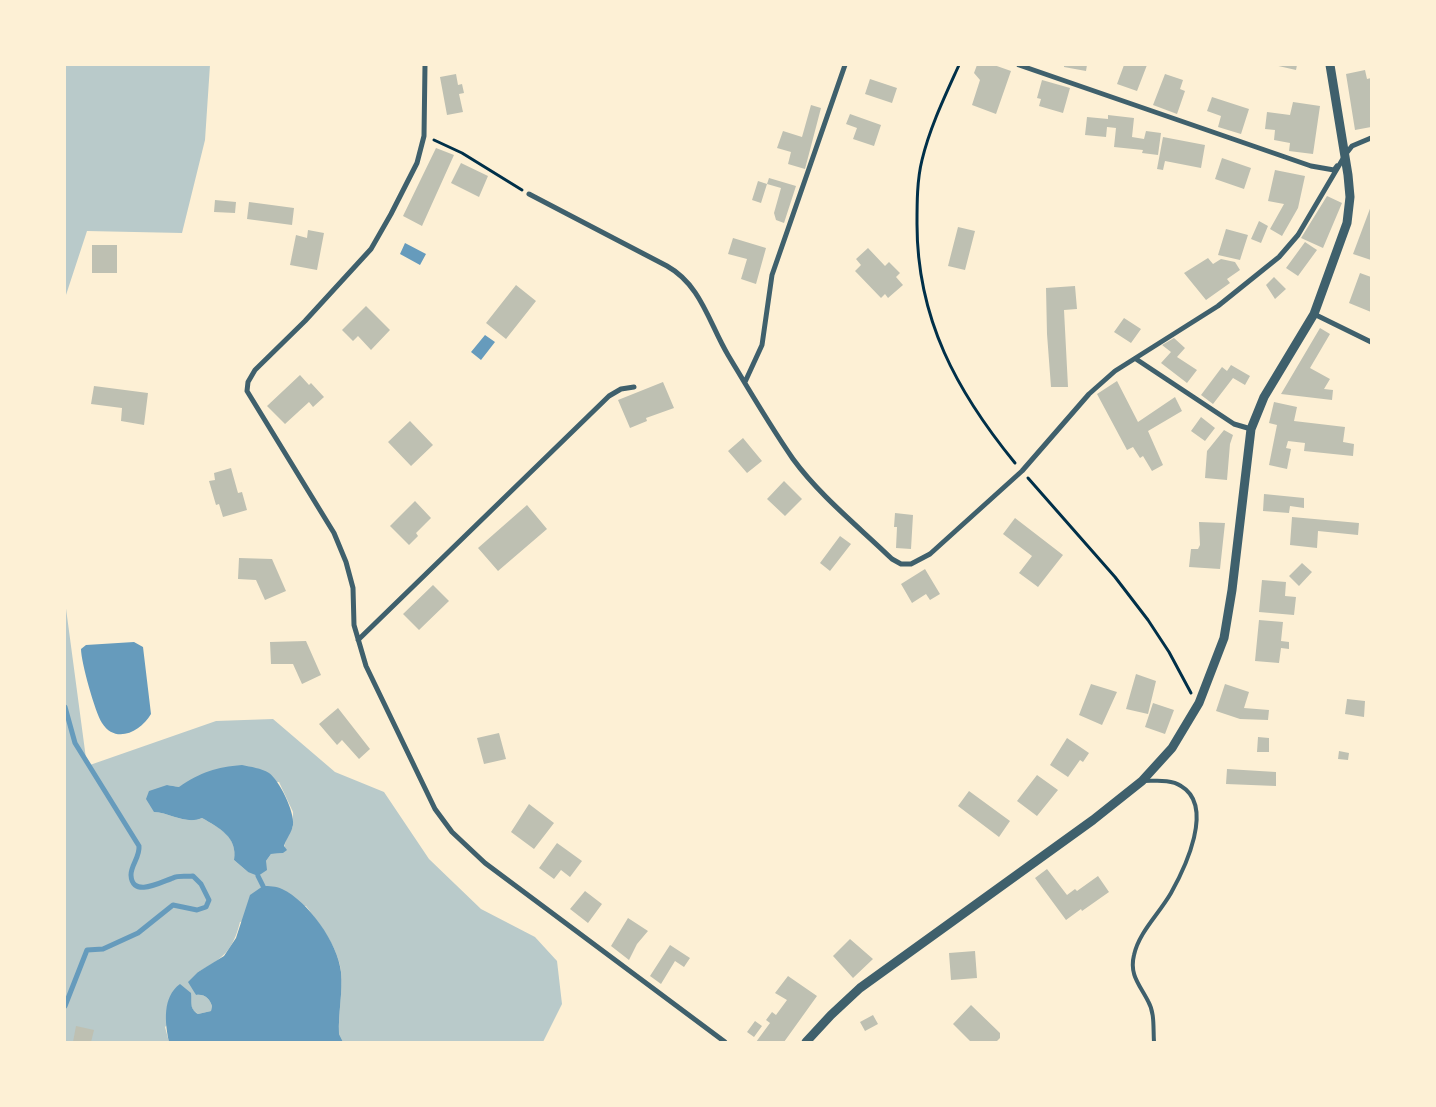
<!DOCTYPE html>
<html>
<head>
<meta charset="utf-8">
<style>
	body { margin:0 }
	#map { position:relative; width:1436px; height:1107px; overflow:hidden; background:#fdf0d5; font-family:"Alegreya Sans",sans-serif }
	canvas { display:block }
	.frame { position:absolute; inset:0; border:66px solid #fdf0d5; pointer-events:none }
</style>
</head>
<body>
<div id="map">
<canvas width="1436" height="1107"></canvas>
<div class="frame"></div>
</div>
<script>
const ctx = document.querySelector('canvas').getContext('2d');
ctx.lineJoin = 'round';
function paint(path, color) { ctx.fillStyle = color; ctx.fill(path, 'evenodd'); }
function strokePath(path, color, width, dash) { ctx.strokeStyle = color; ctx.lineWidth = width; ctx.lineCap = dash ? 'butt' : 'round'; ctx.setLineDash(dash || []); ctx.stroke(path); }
paint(new Path2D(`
	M65,65h145l-5,75 -23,93 -95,-2 -22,67z
	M65,601l22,165 129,-45 57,-2 62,53 49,20 45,67 52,50 54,28 22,24 5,43 -19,38h-200l-4,-8c-1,-21 4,-41 2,-63 -3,-24 -21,-46 -35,-65l-66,16c-7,28 -17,37 -42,50l-5,16 3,7c9,-1 13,3 16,11l-1,5 -13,3 -5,-4 -3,-7 -25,24 4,15h-104zM279,782l14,30v15l-6,8 -4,18 -12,1 -5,7 -18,11 -14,-12c4,-24 -15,-32 -32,-42 -16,7 -31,-5 -48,-6l13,-27 12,2z`), '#b9caca');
paint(new Path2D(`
	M405,243l21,11 -6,11 -20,-11z
	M485,335l10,7 -14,18 -10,-8z
	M134,642l9,5 8,67c-10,17 -35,31 -49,9 -7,-11 -21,-61 -21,-74l5,-4z
	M242,765c9,2 19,3 27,8 10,7 26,39 24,52 -1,7 -7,14 -9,21l3,4 -4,3 -12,1 -5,7 1,9 -9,6 -10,-4 -14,-12c4,-23 -15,-32 -32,-42 -16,7 -31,-5 -48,-6l-8,-13 3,-8 18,-6 12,2c22,-15 37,-20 63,-22z
	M263,886c6,0 13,0 19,3 26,12 56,54 59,83 2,21 -3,41 -2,62l4,8h-174c-4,-19 -7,-45 11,-58l11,9c1,10 -2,15 7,21l13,-3 1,-5c-3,-8 -7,-12 -16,-11l-8,-13 10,-10 26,-16 12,-18 14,-43z`), '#669bbc');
strokePath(new Path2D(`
	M65,707l10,36 64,103c1,11 -8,19 -8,29 1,24 32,6 42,3 6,-3 13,-1 20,-2l8,8 8,16 -3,7 -9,3 -24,-5 -35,28 -35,16 -16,1 -22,56
	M258,876l5,10`), '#669bbc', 5);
paint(new Path2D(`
	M977,65h17l17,6 -15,43 -24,-9 8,-25 -6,-7z
	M1064,65h23l-1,6 -22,-4z
	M1124,65h23l-10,26 -20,-7z
	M1274,65h23l-1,5z
	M1365,70l2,9 4,-1v49l-16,3 -9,-56z
	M456,74l2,11 4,-1 2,9 -5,1 4,18 -16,3 -7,-38z
	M1165,74l18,6 -3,9 5,2 -8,23 -24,-9z
	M870,79l27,9 -5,15 -27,-9z
	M1042,80l28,8 -7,25 -24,-7 2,-7 -4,-1z
	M1212,97l37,12 -8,25 -23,-7 3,-11 -14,-5z
	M1293,102l27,4 -7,48 -24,-3 1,-8 -16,-3 1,-10 -10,-1 2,-17 23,3z
	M811,105l10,3 -16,61 -17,-5 3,-12 -14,-4 6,-17 19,6z
	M850,114l31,11 -7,21 -21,-7 4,-11 -11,-4z
	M1108,115l26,3 -2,19 12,2 2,-8 15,2 -3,22 -16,-2 1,-3 -29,-3 2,-19 -9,-1 -1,10 -21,-2 2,-18 21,2z
	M1163,137l42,8 -4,23 -36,-7 -2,9 -6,-1z
	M436,148l18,7 -32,71 -19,-10z
	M1222,158l29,10 -7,21 -29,-10z
	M461,163l27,13 -9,21 -28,-14z
	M1275,170l30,6 -7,32 -16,28 -12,-7 14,-25 -16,-3z
	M769,178l27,8 -12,37 -8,-3 -2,-7 7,-25 -14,-4z
	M758,181l9,3 -6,19 -9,-3z
	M1327,196l15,7 -19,45 -22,-10z
	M215,200l21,2 -1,11 -21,-1z
	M249,202l45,6 -2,17 -45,-6z
	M1371,206v54l-18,-6z
	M1259,221l9,5 -7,17 -10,-4z
	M958,227l17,4 -10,39 -17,-4z
	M1226,229l22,6 -8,25 -22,-5z
	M308,230l16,3 -7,37 -27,-5 6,-30 11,3z
	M733,238l33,10 -10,36 -15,-5 6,-20 -19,-5z
	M1305,242l12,8 -19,26 -12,-8z
	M92,245h25v28h-25z
	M868,248l17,18 4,-4 11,11 -4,4 7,8 -15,13 -3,-4 -4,4 -26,-27 6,-6 -5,-6z
	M1208,258l5,6 8,-5 14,3 5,8 -13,9 3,4 -24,17 -22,-27z
	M1360,273l11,4v35l-22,-9z
	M1274,277l12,12 -11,10 -9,-14z
	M516,285l20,16 -30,38 -20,-16z
	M1075,286l2,23 -13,1 4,77h-17l-4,-53 -1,-46z
	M366,306l24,24 -19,20 -13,-14 -5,5 -11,-11z
	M1124,318l17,11 -10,14 -17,-11z
	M1320,328l10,6 -20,34 20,11 -6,10 9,1 -1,10 -51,-6z
	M1174,338l11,10 -8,9 20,13 -10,13 -26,-20 10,-11 -9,-7z
	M1231,365l19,11 -5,9 -12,-7 -20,26 -12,-9 21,-28 5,4z
	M300,375l9,10 2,-2 13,14 -11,10 -4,-5 -24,22 -18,-18z
	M1117,381l21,41 37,-25 7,14 -34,20 15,34 -11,6 -9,-15 -3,2 -7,-11 -6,3 -30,-56z
	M663,382l11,26 -28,10 1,3 -17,7 -12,-28z
	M94,386l54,7 -4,32 -23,-4 1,-13 -31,-4z
	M1274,402l23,5 -3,14 51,6 -2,15 11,2 -1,12 -49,-5 1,-8 -17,-2 -2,7 5,1 -4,20 -18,-4 8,-40 -8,-2z
	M1201,417l14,11 -10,13 -14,-10z
	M410,421l23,24 -22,21 -23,-24z
	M1224,430l9,5 -3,9 -3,36 -22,-2 2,-27z
	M743,438l19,23 -15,12 -19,-22z
	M231,468l7,25 4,-1 5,18 -24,7 -4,-13 -3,1 -7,-24 6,-1 -1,-7z
	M784,481l18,18 -17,17 -18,-17z
	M1264,494l40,4v10l-14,-2 -1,7 -26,-2z
	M415,501l16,17 -15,15 2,3 -9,9 -19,-19z
	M527,505l20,24 -49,42 -20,-23z
	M895,513l18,2 -2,34 -15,-1 1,-21h-3z
	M1292,517l67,6 -1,12 -40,-4 -1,17 -27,-3z
	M1015,518l48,37 -25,32 -19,-14 13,-17 -29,-22z
	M1199,522l26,1 -5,46 -31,-2 2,-18h7l2,-4z
	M840,536l11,8 -21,27 -10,-8z
	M239,558l33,1 14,32 -21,9 -9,-20 -18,-1z
	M1302,563l10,9 -13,14 -10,-10z
	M925,569l15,25 -10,6 -4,-6 -14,9 -11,-19z
	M1262,580l24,2 -1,14 11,1 -2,18 -35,-3z
	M433,585l16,16 -30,29 -16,-16z
	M1259,620l24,2 -2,19 8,1v7l-8,-1 -2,15 -24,-2z
	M306,641l15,34 -19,9 -9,-20h-22l-1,-22z
	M1136,674l20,7 -8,33 -22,-5z
	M1091,684l26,8 -15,33 -23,-10z
	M1225,684l24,8 -5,16 25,2 -1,10 -28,-1 -24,-8z
	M1347,699l18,2 -1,16 -19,-3z
	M1153,703l21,7 -9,24 -20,-7z
	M338,708l32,41 -11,10 -17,-19 -5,5 -18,-21z
	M499,733l7,26 -22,5 -7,-26z
	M1258,737l11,1v14h-12z
	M1067,738l22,15 -6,9 -3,-2 -12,17 -18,-12z
	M1339,751l10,2 -1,7 -10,-1z
	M1227,769l49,3v14l-50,-2z
	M1037,775l21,15 -21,26 -20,-15z
	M969,791l41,30 -11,16 -41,-31z
	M529,804l25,19 -20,26 -23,-17z
	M557,843l25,18 -12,16 -9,-7 -7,9 -15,-11z
	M1047,869l20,26 8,-6 2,2 21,-15 11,16 -27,19 -1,-2 -15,11 -31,-42z
	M585,891l17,13 -14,19 -18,-14z
	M628,918l20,13 -11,13 -8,16 -18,-14z
	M850,939l23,20 -20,19 -20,-22z
	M670,945l20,13 -6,9 -9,-6 -14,23 -11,-8z
	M975,951l2,27 -26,2 -2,-27z
	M788,976l29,20 -33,46h-28l14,-19 -4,-3 6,-8 4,3 11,-15 -12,-7z
	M971,1005l29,28v5l-4,4h-25l-18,-18z
	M873,1015l5,9 -13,7 -5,-9z
	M755,1021l7,5 -8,11 -7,-5z
	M76,1026l18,4 -3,12h-18z`), '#bec0b2');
strokePath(new Path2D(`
	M959,65c-14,31 -29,62 -37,95 -5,20 -5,43 -5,64 0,95 40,168 98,239
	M434,140l28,13 60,37
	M1028,478l87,99 33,43 21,32 22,41`), '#003049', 3);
strokePath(new Path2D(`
	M1144,781c12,0 27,-2 37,5 34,20 4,82 -10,107 -12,21 -32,39 -37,62 -5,20 6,30 14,46 7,12 5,27 6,41`), '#3f606c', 4);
strokePath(new Path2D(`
	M425,65l-1,71 -7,27 -26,51 -20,35 -66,72 -50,49 -7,12 -1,9 87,142 12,29 7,26 1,37 12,41 69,143 17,23 33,31 240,179
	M1019,65l292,101 23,4 3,-4
	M1345,155l7,-9 19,-8
	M529,194l138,72c34,19 42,57 61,89 21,35 42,71 65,104 27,37 66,68 99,100l9,5h10l19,-10 92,-83 67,-77 26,-23 103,-65 61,-49 19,-22 46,-78
	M1314,314l57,28
	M1136,359l98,65 17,5
	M745,382l17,-37 10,-70 73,-210
	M358,640l251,-244 12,-7 13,-2`), '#3f606c', 5);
strokePath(new Path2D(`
	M806,1042l25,-27 29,-27 233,-168 49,-39 30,-33 27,-45 25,-65 8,-48 19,-161 13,-32 50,-83 33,-91 3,-26 -2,-22 -18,-110`), '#3f606c', 9);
</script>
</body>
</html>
